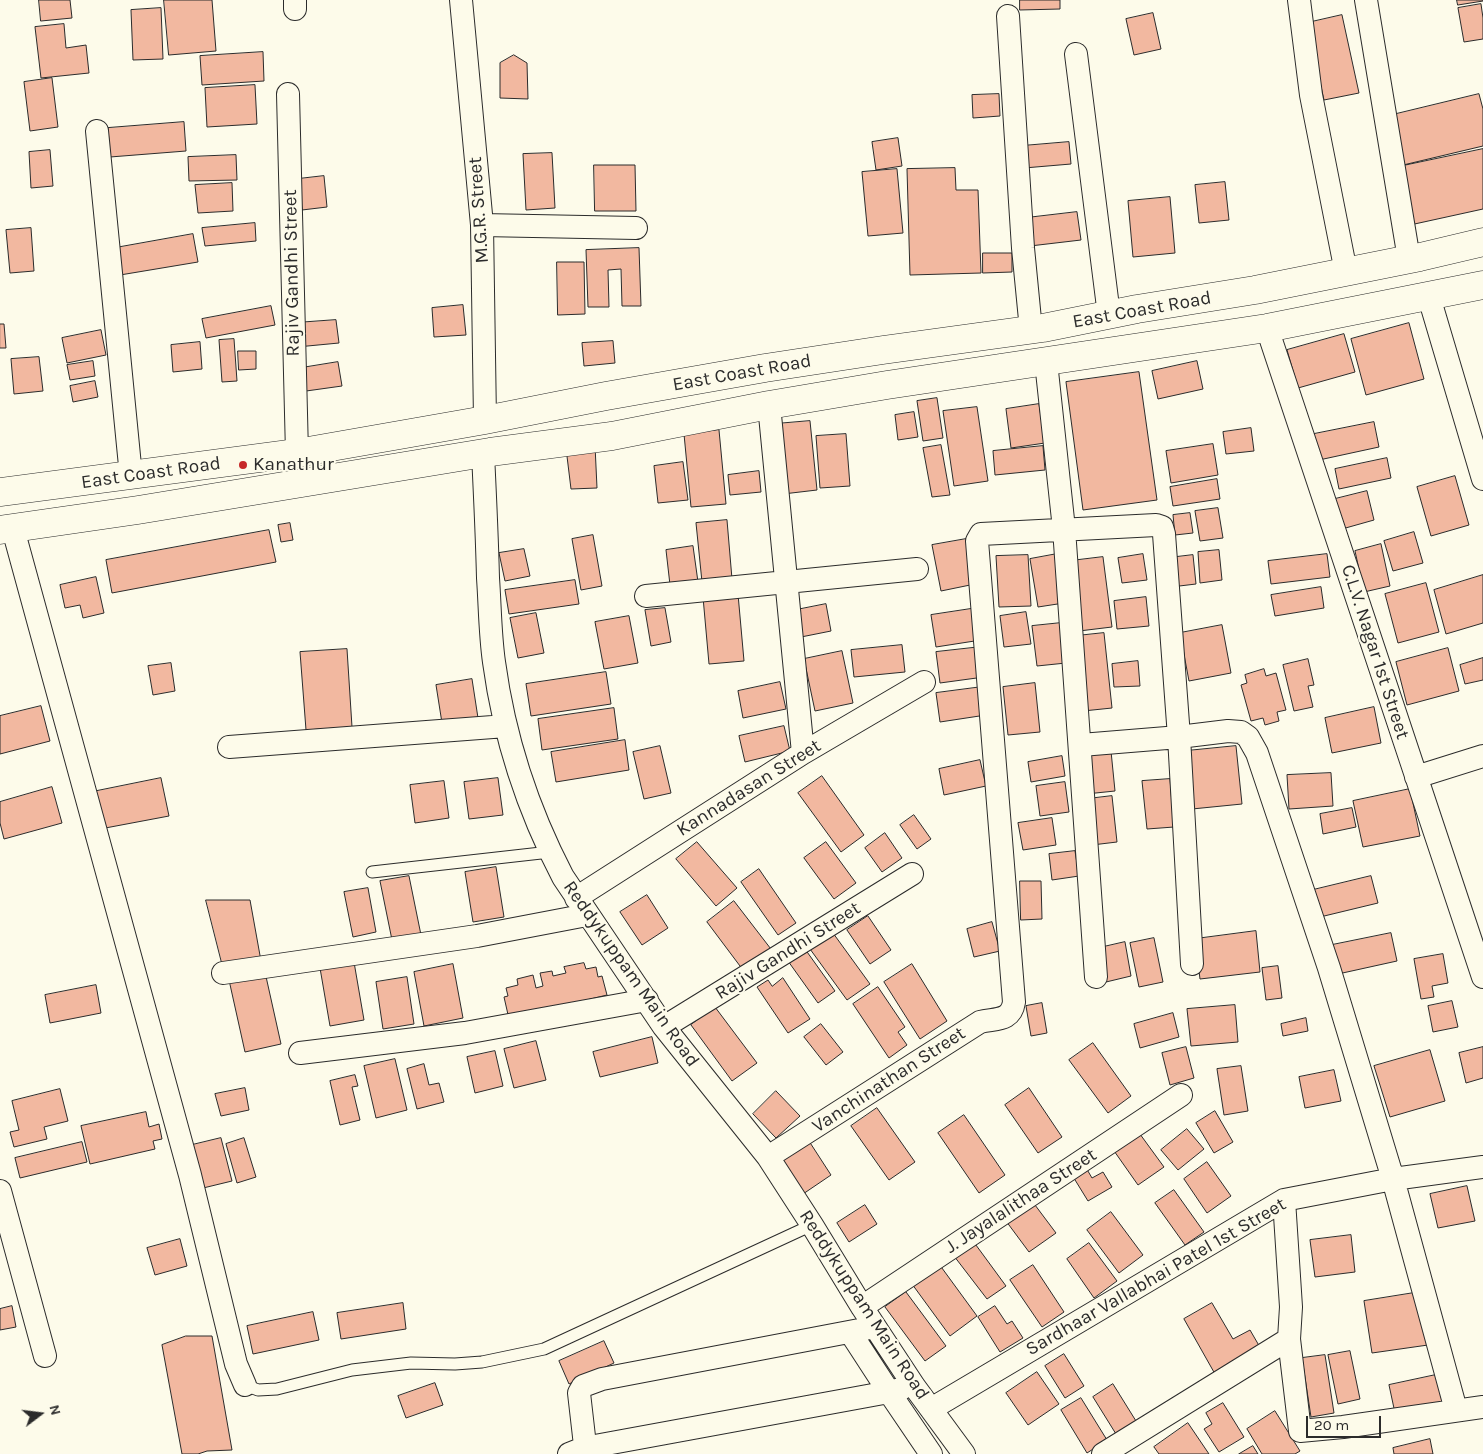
<!DOCTYPE html>
<html>
<head>
<meta charset="utf-8">
<style>
	body { margin:0 }
	#map { position:relative; width:1483px; height:1454px; overflow:hidden; background:#fdfbea; font-family:Karla,sans-serif }
	canvas { display:block }
	.north { position:absolute; left:15px; top:1389px; width:50px; height:50px; -webkit-text-stroke:4px #fdfbea; paint-order:stroke; rotate:75deg; font-size:14px; font-weight:700; line-height:20px; text-align:center; color:#2b2b2b }
	.north::after { content:''; display:block; margin:auto; width:18px; height:22px; background:#2b2b2b; clip-path:polygon(50% 0,100% 100%,50% 72%,0 100%) }
	.scale { position:absolute; left:1306px; top:1416px; width:75px; height:22px; box-sizing:border-box; border:2px solid #2b2b2b; border-top:0; padding-left:6px; font-size:15px; line-height:18px; white-space:nowrap; color:#2b2b2b; -webkit-text-stroke:4px #fdfbea; paint-order:stroke }
</style>
</head>
<body>
<div id="map">
<canvas width="1483" height="1454"></canvas>
<div class="north">N</div>
<div class="scale">20 m</div>
</div>
<script>
const ctx = document.querySelector('canvas').getContext('2d');
ctx.lineJoin = 'round';
function paint(path, color) { ctx.fillStyle = color; ctx.fill(path, 'evenodd'); }
function strokePath(path, color, width, dash) { ctx.strokeStyle = color; ctx.lineWidth = width; ctx.lineCap = dash ? 'butt' : 'round'; ctx.setLineDash(dash || []); ctx.stroke(path); }
function write(font, color, halo, rows, align = 'center') {
  ctx.font = font + ' Karla,sans-serif'; ctx.lineWidth = 4; ctx.setLineDash([]); ctx.textBaseline = 'middle'; ctx.strokeStyle = halo; ctx.fillStyle = color; for (const [text, x, y, turn = 0] of rows) {
    ctx.save(); ctx.translate(x, y); ctx.rotate((+turn || 0) * Math.PI / 180); ctx.textAlign = isNaN(turn) ? turn : align; if (halo) ctx.strokeText(text, 0, 0); ctx.fillText(text, 0, 0); ctx.restore();
  }
}
const building = new Path2D(`
	M39,0h31l2,18 -31,3z
	M164,0h48l4,51 -47,4z
	M1020,0h40v9l-40,1z
	M1457,0h26v1l-25,4z
	M1481,4l2,14v21l-19,3 -6,-34z
	M161,8l2,51 -30,1 -2,-50z
	M1153,13l8,36 -27,6 -8,-36z
	M1342,15l17,78 -35,7 -17,-77z
	M64,24l2,24 20,-3 3,28 -48,5 -6,-51z
	M263,52l1,29 -62,4 -2,-29z
	M514,55l13,8 1,36 -28,-1v-35z
	M52,78l6,49 -28,4 -6,-49z
	M255,85l2,39 -50,3 -2,-39z
	M999,94l1,22 -27,2 -1,-23z
	M1479,94l4,15v37l-84,20 -11,-50z
	M184,122l2,29 -76,6 -2,-29z
	M898,138l4,28 -26,4 -4,-28z
	M1069,142l2,22 -47,4 -2,-22z
	M1483,149v60l-73,16 -12,-58z
	M50,150l3,36 -22,2 -2,-36z
	M552,153l3,55 -29,2 -3,-56z
	M236,155l1,25 -48,1 -1,-24z
	M594,165h41l1,46h-41z
	M955,168l1,22h22l3,83 -71,2 -3,-106z
	M897,169l6,64 -35,3 -6,-64z
	M324,176l3,31 -25,3 -4,-31z
	M1225,182l4,38 -30,3 -4,-38z
	M232,183l1,28 -35,2 -3,-28z
	M1170,197l5,56 -42,4 -5,-56z
	M1077,212l4,28 -51,6 -4,-28z
	M255,223l1,18 -51,5 -3,-18z
	M31,228l3,43 -24,2 -4,-43z
	M193,234l5,28 -78,13 -5,-27z
	M639,248l2,58h-19l-1,-37 -13,1 1,37h-21l-2,-57z
	M983,253h29v19l-29,1z
	M557,262h27l1,52 -27,1z
	M463,305l3,30 -32,2 -2,-29z
	M271,306l4,19 -69,13 -4,-19z
	M336,320l3,23 -42,4 -2,-24z
	M1409,323l15,56 -58,16 -15,-56z
	M0,324h4l2,24h-6z
	M101,330l5,25 -39,8 -5,-25z
	M1344,334l11,38 -57,16 -11,-38z
	M234,339l3,42 -15,1 -3,-42z
	M613,341l2,22 -31,3 -2,-23z
	M200,342l2,27 -29,3 -2,-27z
	M238,351h18v18l-17,1z
	M39,357l4,34 -29,3 -3,-35z
	M93,361l2,15 -25,4 -3,-15z
	M1197,361l6,28 -45,10 -6,-28z
	M338,362l4,24 -43,6 -4,-23z
	M1139,372l18,128 -74,10 -17,-128z
	M95,381l3,16 -25,5 -3,-16z
	M937,398l6,40 -20,3 -6,-40z
	M1039,404l6,39 -34,5 -5,-39z
	M977,407l11,74 -34,5 -11,-75z
	M914,412l4,25 -20,3 -3,-25z
	M810,421l7,69 -34,4 -8,-70z
	M1374,422l5,25 -60,13 -5,-26z
	M1251,428l3,23 -28,3 -3,-22z
	M719,430l7,74 -35,3 -7,-73z
	M846,434l4,52 -30,2 -4,-52z
	M1213,444l5,31 -47,8 -5,-32z
	M595,445l2,43 -26,1 -5,-41z
	M941,445l9,50 -18,2 -9,-49z
	M1043,446l2,24 -50,5 -2,-24z
	M1387,458l4,20 -52,11 -4,-20z
	M683,462l5,38 -30,3 -4,-37z
	M759,471l2,21 -31,3 -2,-20z
	M1455,476l14,49 -38,11 -14,-49z
	M1217,479l3,20 -47,7 -3,-19z
	M1367,491l7,29 -32,9 -7,-30z
	M1218,508l5,30 -23,3 -5,-30z
	M1190,513l3,20 -18,2 -2,-20z
	M727,520l5,59 -30,3 -6,-59z
	M290,523l3,17 -12,2 -3,-17z
	M269,530l7,32 -164,31 -6,-33z
	M1414,532l9,31 -30,8 -9,-30z
	M593,535l9,51 -21,4 -9,-51z
	M966,539l9,45 -34,7 -9,-46z
	M1381,544l9,42 -26,6 -9,-41z
	M693,546l5,36 -28,3 -4,-35z
	M524,549l6,27 -25,5 -6,-28z
	M1219,550l3,30 -22,3 -2,-31z
	M1057,554l7,49 -26,4 -8,-48z
	M1143,554l4,26 -25,3 -4,-25z
	M1327,554l3,23 -59,7 -3,-23z
	M1028,555l3,51 -32,1 -3,-51z
	M1193,555l3,29 -25,3 -3,-29z
	M1103,557l9,70 -33,4 -9,-70z
	M1483,575v48l-37,11 -12,-44z
	M96,577l8,36 -21,5 -3,-13 -15,3 -5,-23z
	M575,580l4,24 -70,10 -4,-24z
	M1426,583l13,49 -41,11 -13,-49z
	M1321,587l3,21 -49,8 -4,-21z
	M738,594l6,67 -35,3 -6,-67z
	M1146,597l3,29 -32,3 -3,-28z
	M826,604l5,27 -30,6 -5,-27z
	M665,608l6,34 -20,4 -6,-36z
	M977,608l4,32 -45,7 -5,-32z
	M1026,612l5,32 -27,3 -4,-31z
	M536,613l8,40 -26,5 -8,-40z
	M629,616l9,47 -34,6 -9,-47z
	M1061,623l5,40 -29,3 -5,-40z
	M1222,625l9,48 -42,8 -9,-48z
	M1104,633l8,75 -29,3 -7,-75z
	M902,645l3,27 -51,5 -3,-27z
	M981,647l3,30 -44,6 -4,-31z
	M1448,648l11,43 -52,14 -11,-43z
	M347,649l5,78 -46,3 -6,-78z
	M842,651l11,52 -38,8 -11,-52z
	M1483,658v22l-18,4 -5,-19z
	M1308,659l6,26 -6,1 5,21 -19,4 -11,-46z
	M1138,661l2,25 -26,1 -2,-23z
	M171,663l4,28 -22,4 -5,-29z
	M1264,669l2,7 10,-3 10,37 -9,2 2,9 -14,4 -2,-7 -12,3 -10,-36 6,-2 -2,-8z
	M606,672l5,32 -80,12 -5,-32z
	M472,679l6,39 -36,5 -6,-38z
	M780,682l6,27 -43,9 -5,-27z
	M1035,683l5,49 -32,3 -5,-48z
	M982,687l4,28 -46,7 -4,-29z
	M41,706l9,35 -50,13v-38z
	M1374,707l7,36 -49,10 -7,-35z
	M614,708l4,31 -76,11 -4,-31z
	M784,726l6,25 -45,11 -6,-26z
	M625,740l4,30 -73,12 -5,-30z
	M660,746l11,47 -27,6 -11,-47z
	M1236,746l6,58 -50,5 -6,-58z
	M1111,751l4,40 -29,3 -3,-40z
	M1062,756l3,20 -34,6 -3,-20z
	M980,760l6,26 -42,9 -5,-26z
	M1331,773l2,33 -44,3 -2,-34z
	M822,776l42,59 -23,17 -43,-59z
	M161,778l8,38 -69,13 -8,-37z
	M498,778l5,37 -34,4 -5,-37z
	M1170,779l4,48 -27,2 -5,-48z
	M444,781l5,37 -34,5 -5,-38z
	M1065,782l4,30 -29,4 -4,-30z
	M52,787l10,36 -58,16 -4,-16v-21z
	M1410,789l10,47 -57,11 -10,-46z
	M1112,796l5,46 -25,3 -5,-46z
	M1352,808l4,19 -33,7 -3,-20z
	M914,815l17,24 -14,10 -17,-24z
	M1052,818l4,27 -33,5 -5,-27z
	M885,833l17,25 -20,14 -17,-24z
	M697,842l40,46 -21,18 -40,-47z
	M826,842l30,41 -22,16 -30,-41z
	M1075,851l4,25 -27,4 -3,-26z
	M496,867l8,50 -31,5 -8,-50z
	M759,869l37,54 -18,12 -37,-53z
	M409,876l12,59 -29,5 -12,-59z
	M1371,876l7,27 -58,14 -7,-27z
	M1020,881h21l1,38 -21,1z
	M368,888l8,44 -23,5 -9,-45z
	M647,895l21,33 -26,17 -22,-33z
	M206,900h44l11,61 -38,6z
	M734,901l40,52 -28,21 -39,-52z
	M868,916l23,34 -21,14 -23,-34z
	M992,922l8,29 -26,6 -7,-28z
	M1256,931l4,41 -60,7 -5,-40z
	M833,933l37,51 -23,16 -37,-51z
	M1391,933l6,28 -59,13 -6,-29z
	M1154,938l9,44 -24,5 -9,-44z
	M1125,942l6,34 -25,6 -7,-34z
	M805,949l30,42 -17,12 -30,-42z
	M1443,954l5,29 -16,3 2,11 -13,2 -7,-40z
	M354,962l10,58 -34,6 -10,-58z
	M584,963l2,6 10,-2 2,10 4,-1 5,19 -98,24 -5,-22 4,-1 -2,-8 12,-3 -1,-6 16,-4 3,13 7,-2 -3,-13 12,-2 1,5 13,-3 -2,-6z
	M453,964l10,54 -39,8 -10,-54z
	M912,964l35,57 -27,18 -36,-57z
	M1278,966l4,32 -16,2 -4,-32z
	M265,972l16,72 -36,8 -16,-72z
	M407,977l7,47 -31,5 -7,-47z
	M783,978l27,41 -22,14 -31,-46 11,-7 4,6z
	M96,985l5,28 -51,10 -5,-28z
	M878,987l27,40 -7,5 9,13 -18,13 -36,-54z
	M1452,1001l6,26 -25,5 -5,-26z
	M1042,1003l5,30 -16,3 -5,-30z
	M1235,1005l3,37 -47,4 -4,-37z
	M715,1007l42,56 -25,18 -41,-56z
	M1173,1013l6,24 -39,11 -6,-24z
	M1306,1018l2,13 -25,5 -2,-12z
	M821,1024l22,28 -17,13 -22,-28z
	M652,1037l6,26 -58,14 -7,-25z
	M536,1041l10,39 -32,8 -10,-39z
	M1093,1043l38,53 -23,17 -39,-53z
	M1186,1047l8,31 -24,7 -8,-32z
	M1483,1047v31l-17,5 -7,-30z
	M1430,1050l15,51 -55,16 -16,-51z
	M495,1051l8,35 -28,7 -8,-36z
	M395,1059l12,51 -31,8 -12,-52z
	M424,1064l5,21 10,-2 5,19 -27,7 -10,-40z
	M1241,1066l7,45 -24,4 -7,-46z
	M1334,1070l7,31 -36,7 -6,-31z
	M355,1075l3,11 -6,1 8,33 -20,5 -10,-44z
	M245,1088l4,22 -28,6 -6,-22z
	M1029,1088l33,49 -24,16 -33,-48z
	M60,1089l8,32 -24,6 3,12 -33,8 -4,-15 9,-2 -7,-29z
	M776,1091l24,25 -24,22 -23,-24z
	M877,1108l38,54 -26,18 -38,-54z
	M1215,1111l18,31 -19,11 -18,-30z
	M146,1112l3,15 10,-3 3,15 -9,2 2,8 -65,15 -9,-38z
	M964,1115l41,60 -26,18 -41,-60z
	M1187,1129l17,20 -26,21 -17,-20z
	M1137,1130l27,37 -26,18 -26,-37z
	M221,1138l11,43 -33,8 -11,-43z
	M244,1138l12,39 -19,6 -11,-39z
	M807,1138l24,37 -28,19 -24,-36z
	M82,1142l5,20 -67,16 -5,-20z
	M1207,1162l24,34 -24,17 -23,-34z
	M1085,1166l7,12 11,-6 9,15 -24,14 -16,-26z
	M1467,1186l8,35 -37,7 -8,-34z
	M1174,1190l30,42 -19,13 -30,-42z
	M1032,1201l24,32 -27,19 -23,-31z
	M865,1205l12,19 -28,18 -12,-19z
	M1111,1212l32,43 -24,18 -32,-43z
	M1351,1235l4,37 -40,5 -5,-37z
	M180,1239l7,27 -32,9 -8,-27z
	M973,1241l33,45 -19,13 -33,-43z
	M1089,1243l28,38 -23,17 -27,-39z
	M939,1264l38,52 -27,20 -38,-52z
	M1033,1265l31,47 -22,15 -32,-47z
	M906,1292l40,54 -21,15 -40,-54z
	M1420,1292l8,53 -56,8 -8,-52z
	M403,1303l3,26 -65,10 -4,-26z
	M1212,1303l21,36 17,-9 11,19 -46,25 -31,-55z
	M12,1306l4,21 -16,3v-21z
	M995,1306l12,18 5,-3 11,17 -23,14 -22,-35z
	M313,1312l6,28 -66,14 -6,-28z
	M186,1336h26l20,114 -25,1 -9,3h-16l-20,-109z
	M604,1341l10,22 -45,21 -10,-23z
	M1350,1351l10,48 -22,5 -10,-49z
	M1064,1354l20,32 -19,12 -20,-32z
	M1325,1355l9,58 -23,4 -9,-59z
	M1037,1372l22,32 -31,21 -22,-32z
	M1445,1373l6,28 -56,12 -6,-28z
	M435,1383l8,22 -37,13 -8,-22z
	M1113,1384l23,37 -20,13 -23,-37z
	M1081,1398l26,42 -20,13 -26,-43z
	M1223,1403l21,34 -25,15 -15,-23 8,-5 -6,-11z
	M1275,1411l25,40 -5,3h-33l-15,-25z
	M1188,1423l21,31h-50l-5,-7z
	M1430,1439l3,15h-39l-1,-6z
	M1253,1446l5,8h-19z`);
paint(building, '#f2b8a0');
strokePath(building, '#2b2b2b', 1);
const service = new Path2D(`
	M372,872l178,-20
	M245,1385l13,5 19,-1 75,-19 59,-7 44,1 27,-2 62,-13 268,-124`);
const minor = new Path2D(`
	M461,0l21,225 3,195
	M1299,0l12,95 35,177
	M1366,0l43,259
	M295,9v-9
	M1008,16l15,232 8,82
	M1076,54l33,261
	M288,94l9,359
	M97,131l34,345
	M482,225l154,3
	M1429,297l54,182
	M1267,328l216,649
	M1046,362l18,167 32,448
	M769,405l34,348
	M483,454c2,41 4,83 5,124 2,28 2,56 6,84 10,74 34,148 69,215l101,150 104,130 44,68 50,82 52,79 50,68
	M13,529l177,646 46,189 9,21
	M646,596l271,-27
	M1081,745l98,-8 49,-6 13,1 7,5 9,16 72,215 64,211 63,231
	M229,747l277,-21
	M1416,777l67,-21
	M576,898l227,-145 121,-71
	M223,973l254,-37 110,-21
	M664,1027l248,-153
	M300,1053l165,-20 182,-33
	M768,1157l212,-135c15,-4 31,0 34,-20l-37,-461 4,-7 175,-9 6,2 2,7 15,203 13,227
	M0,1191l45,165
	M862,1307l319,-212
	M850,1332l39,60 12,-3
	M1289,1339l11,92 43,-4 140,-20
	M931,1409l353,-209 109,-21 90,-12
	M569,1454l15,-6 305,-56 42,62
	M586,1454l-7,-61 4,-7 19,-7 273,-52
	M1103,1454l186,-115 2,-32 -7,-107`);
const primary = new Path2D(`
	M0,492l297,-39 188,-33 121,-24 159,-28 118,-18 160,-22 94,-19 118,-19 165,-33 63,-15
	M0,530l138,-20 352,-58 122,-16 157,-31 118,-20 380,-57 216,-43`);
strokePath(service, '#2b2b2b', 13);
strokePath(minor, '#2b2b2b', 24);
strokePath(primary, '#2b2b2b', 29);
strokePath(service, '#fdfbea', 11);
strokePath(minor, '#fdfbea', 22);
strokePath(primary, '#fdfbea', 28);
for (const [x, y, r, color] of [
	[243,465,5,"#c62828"]
]) { const dot = new Path2D(); dot.arc(x, y, r, 0, 2 * Math.PI); ctx.fillStyle = color; ctx.fill(dot); strokePath(dot, '#fdfbea', 2); }
write('19px', '#2b2b2b', '#fdfbea', [
	["M.G.R. Street",479,210,-94],
	["Rajiv Gandhi Street",292,273,-91],
	["East Coast Road",1142,310,-10],
	["East Coast Road",742,373,-10],
	["East Coast Road",151,473,-8],
	["C.L.V. Nagar 1st Street",1375,652,72],
	["Kannadasan Street",749,788,-32],
	["Rajiv Gandhi Street",788,951,-32],
	["Reddykuppam Main Road",631,974,55],
	["Vanchinathan Street",889,1080,-33],
	["J. Jayalalithaa Street",1021,1201,-33],
	["Sardhaar Vallabhai Patel 1st Street",1156,1277,-30],
	["Reddykuppam Main Road",864,1305,57]
]);
write('19px', '#2b2b2b', '#fdfbea', [
	["Kanathur",253,465]
], 'left');
</script>
</body>
</html>
